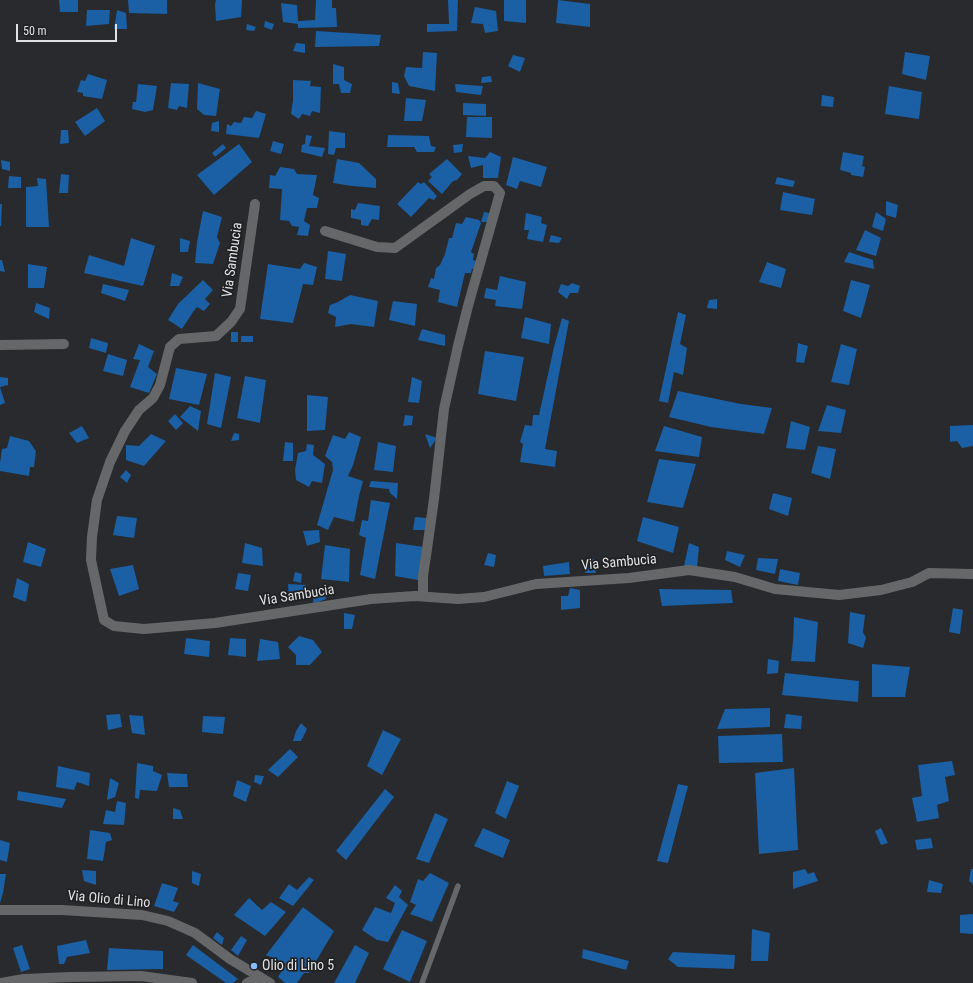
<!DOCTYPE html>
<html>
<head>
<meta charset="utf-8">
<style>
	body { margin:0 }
	#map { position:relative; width:973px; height:983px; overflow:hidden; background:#282a2d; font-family:"Roboto Condensed",sans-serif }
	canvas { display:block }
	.scale { position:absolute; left:16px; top:24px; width:101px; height:18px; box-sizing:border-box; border:2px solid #e0e1e3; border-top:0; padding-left:5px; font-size:12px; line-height:14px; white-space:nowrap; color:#e0e1e3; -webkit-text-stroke:3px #1f2123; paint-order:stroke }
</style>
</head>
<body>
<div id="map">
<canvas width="973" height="983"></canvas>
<div class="scale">50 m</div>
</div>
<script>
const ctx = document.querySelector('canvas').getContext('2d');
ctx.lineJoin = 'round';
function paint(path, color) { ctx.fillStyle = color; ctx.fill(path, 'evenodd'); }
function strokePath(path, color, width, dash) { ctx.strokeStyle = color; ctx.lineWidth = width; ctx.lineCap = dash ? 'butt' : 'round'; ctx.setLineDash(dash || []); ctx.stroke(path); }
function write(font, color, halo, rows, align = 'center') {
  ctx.font = font + ' "Roboto Condensed",sans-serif'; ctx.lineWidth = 3.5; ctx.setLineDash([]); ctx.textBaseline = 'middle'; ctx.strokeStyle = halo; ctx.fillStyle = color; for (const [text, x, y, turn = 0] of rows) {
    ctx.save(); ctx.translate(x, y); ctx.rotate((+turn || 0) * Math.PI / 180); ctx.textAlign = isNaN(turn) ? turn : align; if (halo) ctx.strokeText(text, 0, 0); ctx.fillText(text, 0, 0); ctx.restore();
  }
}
paint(new Path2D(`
	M59,0h19v12h-18z
	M128,0h39v14l-38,-1z
	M216,0h26l-1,17 -25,4 -1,-17z
	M316,0h16v8h4l1,19 -39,1v-4l-15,-2 -2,-19 16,2 1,16 17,-1z
	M448,0h10l-1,31 -30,1v-8h22z
	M504,0h22v23l-22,-2z
	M558,0l32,4v23l-34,-4z
	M475,7l21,4 2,20 -13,2 -2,-9 -12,-1z
	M87,10h23l-1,14 -23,2z
	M117,10l9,3 1,16h-13z
	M265,21l9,3 -2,6 -8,-3z
	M247,24l9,3 -2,4 -8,-1z
	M316,31l65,4 -2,11 -64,1z
	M296,43l9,1v9l-12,-2z
	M423,52l14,1 -2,38 -26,-5 -5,-10 2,-9 16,1z
	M905,52l25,4 -4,24 -24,-6z
	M513,55l12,3 -5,14 -12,-6z
	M333,64l11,3v13l8,4 -2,9h-9l-2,-9h-6z
	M88,74l19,6 -5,19 -19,-3v-3l-6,-1 4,-12 4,1z
	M491,76l1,6 -11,1 1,-6z
	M293,80l18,1 -1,5 11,1 -1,26 -8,-2 -2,5 -8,-2 -3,5 -8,-5 2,-14z
	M392,82l6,1 2,11 -8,-1z
	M171,83l18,1 -2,24 -8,-2 -2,4 -9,-2z
	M198,83l22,6 -4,27 -12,-1 -7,-6z
	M138,84l19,2 -4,24 -8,2 -13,-3 1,-7h3z
	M455,84l28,2 -2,9 -25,-3z
	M889,86l33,6 -3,27 -34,-5z
	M822,95l12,2 -1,10 -12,-1z
	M406,98l20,2 -4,21h-18z
	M463,103l23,1v12l-23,-1z
	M97,108l8,13 -20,15 -10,-14z
	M256,111l10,3 -7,24 -33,-4 1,-10 4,2 3,-4 7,1 3,-6 8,1z
	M467,117h25v21l-26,-1z
	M219,121v11l-8,-1 1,-8z
	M61,130h7l1,13 -9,1z
	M329,131l16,2v15h-9l-2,7 -6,-1z
	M306,135l6,1 -3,10 16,2 -3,9 -21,-5 1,-7 3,-1z
	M388,135l41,1 2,10 5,1 -2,5h-17l-3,-5h-27z
	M273,141l11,3 -3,10 -11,-3z
	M223,144l3,4 -11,9 -3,-4z
	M239,144l13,18 -38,33 -17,-20z
	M463,144l-1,8 -8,1 -1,-8z
	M490,152l11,5 -3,21h-15v-13l-12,3 -3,-12 17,2z
	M843,152l21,4 -2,10 3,1 -2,10 -12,-2v-2l-11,-3z
	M513,157l34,10 -6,20 -21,-6 -3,8 -11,-4z
	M337,159l22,4 17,16v9l-24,-2 -19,-3z
	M447,159l15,15 -5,6 -4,1 -11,13 -14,-13 4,-4 -3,-3z
	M1,160l9,2v9l-8,-2z
	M280,167l14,2 3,5 20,1 -4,20 6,3 -2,10h-10l-3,13 6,4 -2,11 -11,-1 2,-8 -7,-1 -3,-5 -9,-1 2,-31 -13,-1 1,-13 5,1z
	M61,174l8,1 -1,18h-9z
	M9,176l12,1v11h-13z
	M777,177l18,4 -2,6 -18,-3z
	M37,178l9,1 3,48h-23v-40l12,-1z
	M418,182l3,2 3,-2 13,14 -3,4 -5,-2 -18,19 -14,-13z
	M783,192l32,7 -3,16 -32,-5z
	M886,201l12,4 -2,13 -10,-3z
	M358,203l22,3 -1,14 -7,-1 -4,7 -7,-1v-5l-10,-2v-9l4,1z
	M0,204h2l-1,22h-1z
	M203,211l19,6 -5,20 3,6 -7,21 -18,-1 2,-21z
	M484,212l5,1 -1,9h-7z
	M876,212l10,7 -3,12 -11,-4z
	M526,213l16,4 -1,6 6,2 -4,17 -16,-3 2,-9h-5z
	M466,217l13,3 2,3 -10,29 3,2 -1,6 4,1 -1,7 -4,1 -1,4h-6l-8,34 -19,-5 2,-12 -12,-3 3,-9 3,1 2,-11 4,-3 5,-11 4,-16h3l4,-15 6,1z
	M865,230l16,8 -5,18 -20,-6z
	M551,235l11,3 -3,5 -10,-1z
	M131,238l24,8 -12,40 -59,-13 5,-18 35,11z
	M180,238l10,3 -2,11h-8z
	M328,251l18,3 -4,27 -17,-2z
	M849,252l24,8 1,9 -30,-7z
	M0,260h2l3,12 -5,-1z
	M767,262l19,7 -5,19 -22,-6z
	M304,263l13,4 -4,18 -10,-1 -10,39 -33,-4 8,-55 32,5z
	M28,264l19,3 -3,21h-16z
	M172,273l11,4 -4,9h-9z
	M500,276l26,6 -4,27 -27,-3 1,-6 -12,-2 2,-10 11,2z
	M203,280l10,10 -8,9 5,5 -6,7 -7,-4 -4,5 -11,17 -14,-9 10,-16z
	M851,280l19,5 -9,33 -18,-7z
	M572,283l8,3 -2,7h-8l-3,6 -9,-7 3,-8 7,2z
	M103,284l26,6 -4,11 -24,-8z
	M350,295l28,6 -4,26 -23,-3 -16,3 1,-10 -8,-4 2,-8 8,-3z
	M717,299v10l-10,-1 2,-8z
	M393,301l24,3 -2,22 -26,-6z
	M36,303l14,5 -1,11 -15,-7z
	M678,312l8,3 -6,29 7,4 -4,27 -9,-3 -6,31 -9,-2z
	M525,317l26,7 -2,20 -28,-6z
	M562,318l7,3 -24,128 12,2 -2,16 -35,-5 3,-18 -3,-2 5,-17 7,1 1,-11h6l15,-68z
	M422,329l23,6v11l-27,-6z
	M231,332h7v10h-7z
	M241,336h12v6h-12z
	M91,338l17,5 -2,10 -17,-5z
	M798,343l10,3 -4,17 -8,-1z
	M139,344l15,7 -6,16 9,7 -8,19 -19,-6 10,-27 -7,-1z
	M841,344l16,5 -8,36 -18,-3z
	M485,351l39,6 -8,44 -38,-7z
	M108,354l19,6 -4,16 -20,-5z
	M176,368l31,6 -8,31 -30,-6z
	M215,373l16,4 -10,51 -14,-4z
	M245,376l21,4 -6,43 -23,-5z
	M0,377l8,1v7l-8,2 5,16 -5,2z
	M412,377l10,4 -3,22 -11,-1z
	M678,391l63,13 31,4 -8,26 -53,-7 -42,-10z
	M307,395l21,2 -3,33 -18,1z
	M827,405l19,5 -5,23 -23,-2z
	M190,406l11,5 -3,20 -18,-14z
	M175,414l8,9 -7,7 -8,-9z
	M405,415l8,1 -1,9 -9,1z
	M791,421l19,6 -5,23 -19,-2z
	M973,425v21l-11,2 -5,-7 -7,1v-16z
	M82,426l7,12 -12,5 -8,-10z
	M664,426l38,11 -3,20 -44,-6z
	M349,432l12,5 -8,28 -5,11 15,5 -4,15 -5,26 -20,-5 -6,13 -11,-5 16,-55 -1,-8 -7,-6 8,-21 12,4z
	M234,433l5,1v6l-8,1z
	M151,434l15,7 -22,25 -18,-6v-15l13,1z
	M425,434l12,4 -7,10z
	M10,436l19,5 7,10 -2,16h-4l-1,9 -29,-5v-8l2,-14 5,-1z
	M285,442l8,1v18h-10z
	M378,442l18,4 -3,26 -19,-2z
	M307,444l7,1 -1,10 12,9 -3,19 -10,-2 -3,6 -13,-7 -1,-10 3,-17 8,-2z
	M818,446l18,3 -6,30 -19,-6z
	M659,459l37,5 -13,44 -36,-6z
	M126,470l5,5 -4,8 -7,-6z
	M371,481l27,2 -1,16 -7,-6 -1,-4 -20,-2z
	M773,493l19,5 -4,18 -19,-7z
	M371,500l19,3 -15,76 -15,-4 6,-37 -7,-3 3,-15 6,1z
	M117,516l20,2 -3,20 -21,-3z
	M415,517l12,1 -2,12h-12z
	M643,517l36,10 -6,26 -36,-12z
	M319,530l1,12 -13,4 -4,-15z
	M28,542l18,7 -5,18 -18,-5z
	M245,543l17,5 1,18 -21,-3z
	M396,543l28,4 -6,33 -23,-4z
	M689,543l10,4 -2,21 -13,-2z
	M325,545l25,4 -1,33 -28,-3z
	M727,551l18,4 -5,12 -15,-7z
	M488,553l8,2 -2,12 -10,-2z
	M588,558l6,1 2,14h-11z
	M758,558l20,1 -3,15 -19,-4z
	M569,562l1,12 -26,2 -1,-10z
	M133,565l6,24 -20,7 -9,-27z
	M780,569l20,4 -2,12 -20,-4z
	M295,572l7,2 -1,9 -8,-2z
	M238,573l13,2 -3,16 -13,-2z
	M17,578l12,6 -3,18 -13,-5z
	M288,584l18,1 -1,12 -16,3z
	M570,588l10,2v18l-19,2v-14h7z
	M659,589l72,1 2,13 -71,3z
	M324,590l2,9 -13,5 1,-13z
	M953,608l10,2 -3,24 -11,-2z
	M850,612l15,3 -2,17 3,6 -3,10 -15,-5z
	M344,613l11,2 -3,14h-8z
	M794,617l24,5 -3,40 -24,-1 2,-20z
	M299,636l14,4 9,12 -12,13h-14v-10l-8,-8z
	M186,638l24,3 -1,16 -25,-3z
	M230,638l16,1v18l-18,-2z
	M260,639l18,3 2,17 -23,2z
	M768,659l11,2 -1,12 -11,1z
	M872,664l38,3 -5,30h-33z
	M785,673l74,8 -1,21 -76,-7z
	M770,708v19l-53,2 8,-20z
	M120,714l2,13 -14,3 -2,-15z
	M786,714l16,2 -1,13 -17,-1z
	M129,715l14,1 2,19 -13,-2z
	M203,716l22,1 -2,17 -21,-2z
	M301,723l6,6 -6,12h-8l3,-10z
	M383,730l18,9 -19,36 -15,-9z
	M782,734l1,28 -64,1 -1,-27z
	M290,749l8,8 -20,20 -10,-7z
	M952,761l3,14 -10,2 4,24 -12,4 2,13 -22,4 -5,-24 10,-2 -4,-31z
	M137,763l16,3v5l9,4 -5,16 -17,-1 -1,9 -4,-1z
	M58,766l32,7 -1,13 -12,-4 -3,8 -18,-3z
	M794,768l4,82 -39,4 -4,-81z
	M167,773l20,1 1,13h-19z
	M255,775l9,1 -3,9 -7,-3z
	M110,778l9,5 -4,14 -8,3z
	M237,780l14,6 -5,16 -13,-6z
	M507,781l12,5 -13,33 -11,-6z
	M678,784l10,2 -20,77 -11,-2z
	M385,789l9,8 -48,63 -10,-9z
	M18,791l48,8 -4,9 -45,-8z
	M117,801l9,2 -2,22 -21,-1 3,-14 9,2z
	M173,808l7,2 3,9h-10z
	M435,813l13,6 -19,44 -13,-4z
	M483,828l27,12 -7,18 -29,-12z
	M881,828l7,15 -7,2 -6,-14z
	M90,830l20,3 2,7 -6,2 -3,19 -16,-2z
	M931,838l2,10 -16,2 -2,-10z
	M0,840l10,3 -3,19 -7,-2z
	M805,869l3,5 6,-2 4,9 -25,8v-17z
	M971,869h2v15l-4,-3z
	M82,870l14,1v14l-12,-4z
	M192,871l9,3 -2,12 -7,-3z
	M430,873l19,10 -17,39 -22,-8 6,-9 -6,-3 8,-23 5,2z
	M0,874h6l-3,19 -3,10z
	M309,877l5,3 -21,26 -14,-8 10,-14 8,6z
	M929,880l14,4 -2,9 -14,-1z
	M162,883l16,5 -5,13 6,2 -5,9 -20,-6z
	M395,885l7,6 -3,6 9,8 -20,37 -11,-2 -15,-10 13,-23 16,6 4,-10 -9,-5z
	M249,898l13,12 9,-8 15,10 -21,24 -31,-21z
	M303,907l31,24 -25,42h-5l-7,10h-12l-7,-6 8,-13 -20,-9z
	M973,914v20l-13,-1v-18z
	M752,929l18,4 -2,28h-17z
	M402,930l25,11 -17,41 -27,-13z
	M217,932l7,6 -2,7 -9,-7z
	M241,936l6,4 -9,16 -7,-6z
	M86,940l4,13 -23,4 -3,7h-5l-2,-18z
	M22,945l8,24 -9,3 -8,-24z
	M193,945l45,34 -5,4h-7l-40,-28z
	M355,945l14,8 -14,30h-21z
	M109,948l54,3v18l-56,1z
	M583,949l46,12 -3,9 -44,-12z
	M673,952l62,3 -1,14 -56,-2 -10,-8z`), '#1b5fa4');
strokePath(new Path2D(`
	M422,983l36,-97`), '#666768', 5.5);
strokePath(new Path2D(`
	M255,204l-15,105 -9,13 -15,14 -37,3 -9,8 -10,38 -7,13 -14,12 -14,21 -15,31 -13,38 -5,37 -1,23 13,60 10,6 30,3 71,-6 156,-24 44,-3 43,3 26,-2 52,-13 93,-6 60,-8 46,7 40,12 64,6 42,-5 31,-8 17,-9 44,1
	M325,231l52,16 18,1 75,-54 14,-8h10l6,7 -32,113 -10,40 -14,63 -10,90 -7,50 -4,27v20
	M0,345l64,-1
	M0,983l24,-4 46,-2 71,-1 51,7
	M247,983l13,-6`), '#666768', 10);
strokePath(new Path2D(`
	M0,910h62l80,5 26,6 27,12 35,26 40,24`), '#666768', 10);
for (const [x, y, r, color] of [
	[254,966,4,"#85bbfb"]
]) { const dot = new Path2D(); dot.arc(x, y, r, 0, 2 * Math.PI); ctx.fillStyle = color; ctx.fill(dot); strokePath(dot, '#1f2123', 1.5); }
write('14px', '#e0e1e3', '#1f2123', [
	["Via Sambucia",233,260,-82],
	["Via Sambucia",619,563,-5],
	["Via Sambucia",297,596,-9],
	["Via Olio di Lino",109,900,5]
]);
write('14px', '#e0e1e3', '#1f2123', [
	["Olio di Lino 5",262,966]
], 'left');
</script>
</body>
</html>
